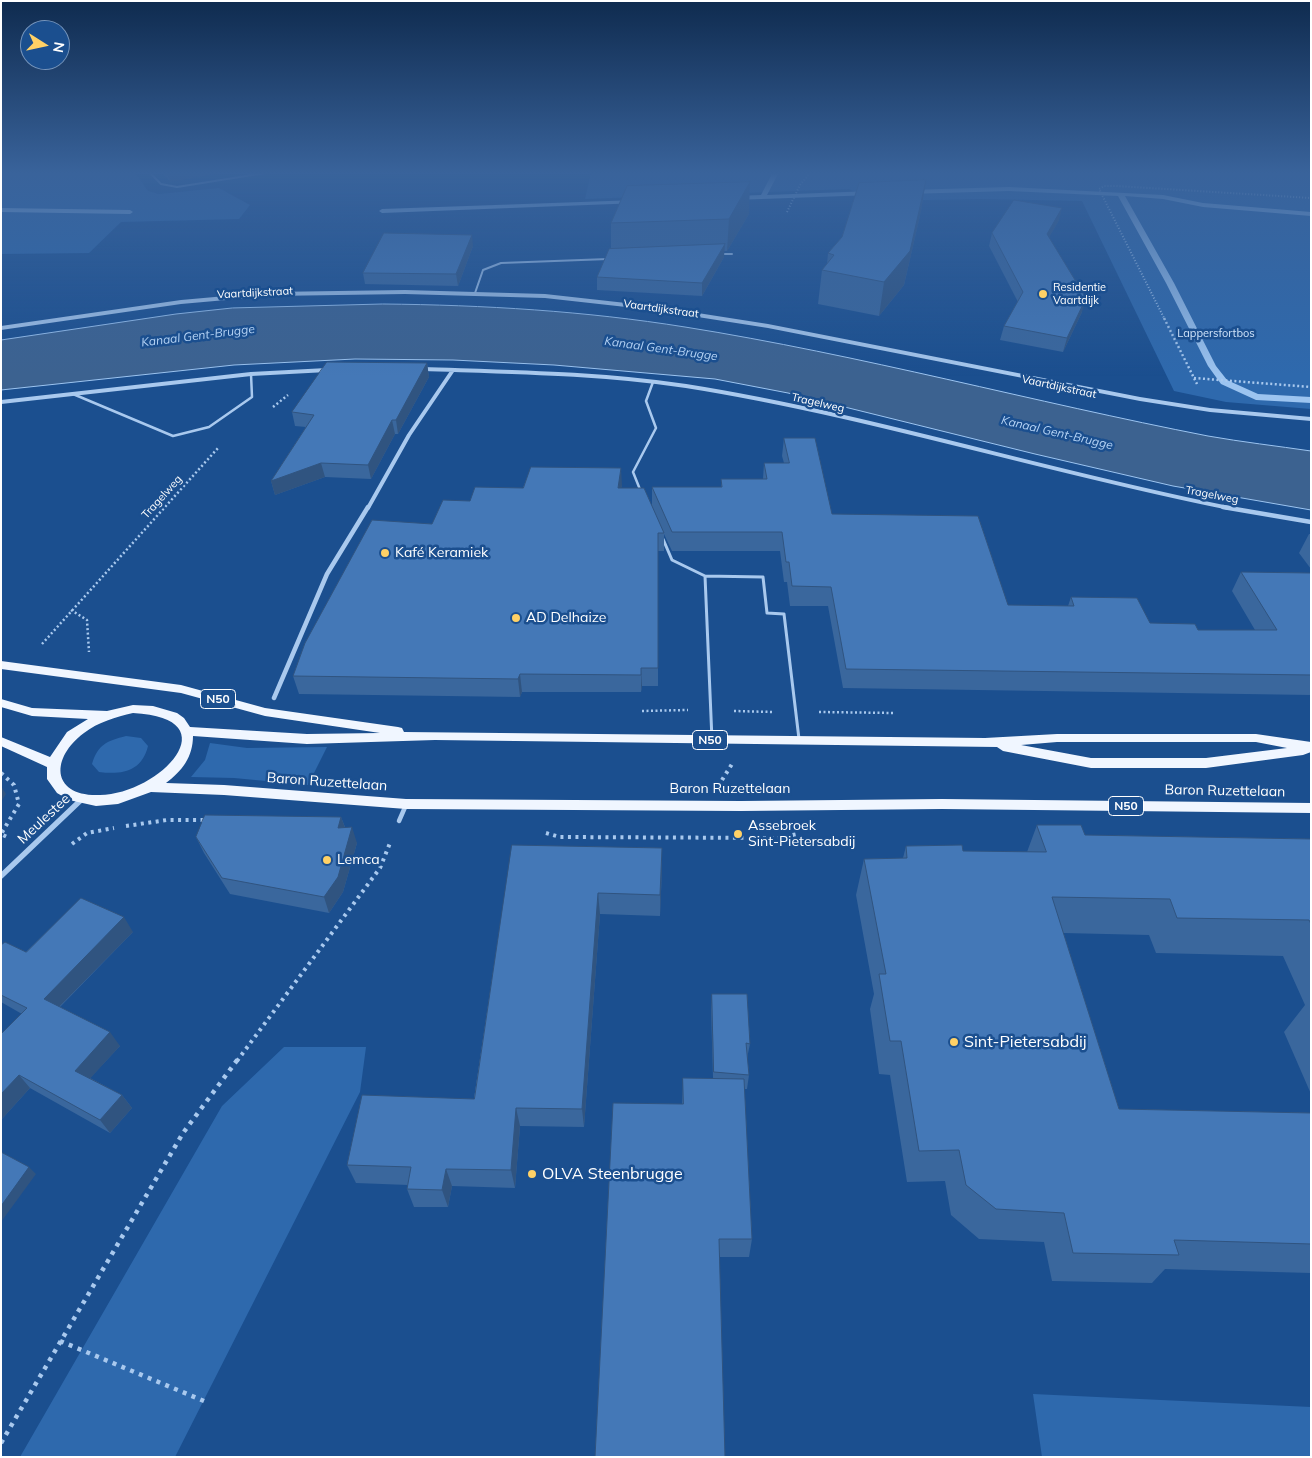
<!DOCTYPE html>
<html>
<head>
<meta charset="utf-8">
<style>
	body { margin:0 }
	#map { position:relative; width:1312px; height:1458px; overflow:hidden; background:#1b4f8f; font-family:Mulish,sans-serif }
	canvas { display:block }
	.frame { position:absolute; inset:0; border:2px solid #fff; pointer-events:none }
	.north { position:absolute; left:20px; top:20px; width:50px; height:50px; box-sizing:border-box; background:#1b4f8f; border:1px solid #7695bc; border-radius:50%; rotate:100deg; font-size:14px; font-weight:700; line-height:20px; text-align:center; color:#fff }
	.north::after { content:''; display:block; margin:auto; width:18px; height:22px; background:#ffd166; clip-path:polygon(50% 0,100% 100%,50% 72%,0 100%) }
</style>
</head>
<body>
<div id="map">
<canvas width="1312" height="1458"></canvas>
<div class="frame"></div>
<div class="north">N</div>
</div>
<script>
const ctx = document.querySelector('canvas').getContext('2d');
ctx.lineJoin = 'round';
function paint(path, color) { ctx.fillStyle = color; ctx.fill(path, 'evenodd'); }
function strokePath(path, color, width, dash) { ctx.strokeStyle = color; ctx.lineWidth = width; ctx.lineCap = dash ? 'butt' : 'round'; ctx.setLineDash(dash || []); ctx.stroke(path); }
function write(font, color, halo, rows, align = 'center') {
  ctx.font = font + ' Mulish,sans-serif'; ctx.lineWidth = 5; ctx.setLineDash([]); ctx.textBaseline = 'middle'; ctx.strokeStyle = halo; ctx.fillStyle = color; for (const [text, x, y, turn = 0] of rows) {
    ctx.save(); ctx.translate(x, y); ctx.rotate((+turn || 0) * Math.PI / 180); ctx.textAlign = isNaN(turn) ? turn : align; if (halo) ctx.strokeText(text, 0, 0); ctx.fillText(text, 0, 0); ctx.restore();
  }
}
paint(new Path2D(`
	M1,172h134l13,19 11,3 60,-6 31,17 -11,14 -118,3 -32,31 -88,1z
	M591,172h720v237l-85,-7 -52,-11 -92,-190 -101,-2 -105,2 -27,-12 -264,10z
	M126,736l15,2 7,8c-6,25 -25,29 -49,26l-7,-8c6,-20 15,-23 34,-28z
	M210,743l37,5 80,-1 -19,38 -74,-7 -43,-1 14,-17z
	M284,1047h82l-6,45 -185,365h-155l202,-351z
	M1033,1394l278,13v50h-269z`), '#2e69ad');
const water = new Path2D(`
	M383,304c101,1 202,7 302,23 176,28 348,75 523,109 34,6 69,10 103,15v59l-138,-24 -138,-32 -247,-61 -73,-14 -161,-14 -101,-5 -98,-1 -121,6 -233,25v-50l175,-26 56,-6z`);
paint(water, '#3c6290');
strokePath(water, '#9cc4f0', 1);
paint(new Path2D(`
	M773,172h6l-12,23 105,-4 3,2 -3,2 -138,5 -3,-2 3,-2 27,-1z
	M1009,187l154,8 40,8 108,9v4l-108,-9 -40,-8 -38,-3 49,87 42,83 11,14 31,14 53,3v6l-55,-3 -35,-16 -13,-18 -42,-83 -48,-87 -109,-5 -102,3 -3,-2 3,-2z
	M637,200l2,1v2l-257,10 -3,-2 3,-2z
	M1,208l129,2 3,2 -3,2 -129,-2z`), '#9cc4f0');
strokePath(new Path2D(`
	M787,212l13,-27 11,-13
	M1165,320l-66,-131 5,-3h13l194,12`), '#a9c9ee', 2, [1, 2]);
strokePath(new Path2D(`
	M1164,318l33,66
	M1194,378l117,9
	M273,407l15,-12
	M71,610l16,10 2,32
	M42,644l176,-196
	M642,711l46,-1
	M734,711l39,1
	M819,712l76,1`), '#a9c9ee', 2.5, [2, 2.5]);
strokePath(new Path2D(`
	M1,773l13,12 5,19 -18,30 8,4
	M722,780l10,-16
	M126,826l41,-6h39
	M546,833l14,4 218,1 20,-4
	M72,844l15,-11 27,-5
	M237,1061l143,-193 10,-25`), '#a9c9ee', 4, [3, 4.5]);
strokePath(new Path2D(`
	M60,1341l144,60
	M1,1443l182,-310 55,-74`), '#a9c9ee', 4.5, [4, 5.5]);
strokePath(new Path2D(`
	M149,172l12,12 16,3 94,-15
	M720,254h12
	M475,293l8,-23 18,-7 107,-4`), '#a9c9ee', 2);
strokePath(new Path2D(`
	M73,394l100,42 36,-9 43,-30 -1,-23
	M641,492l-8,-20 23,-44 -10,-27 7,-19`), '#a9c9ee', 2.5);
strokePath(new Path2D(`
	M663,539l9,21 33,16 58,1 4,36 17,1 15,125
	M705,576l7,164`), '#a9c9ee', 3);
strokePath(new Path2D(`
	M399,821l7,-16`), '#a9c9ee', 4.5);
strokePath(new Path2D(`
	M423,369c88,3 176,4 263,17 183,29 361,86 543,122
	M1,402l250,-28 76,-4
	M368,508l41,-73 44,-65`), '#a9c9ee', 4);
strokePath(new Path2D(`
	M1223,507l88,15
	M274,698l53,-124 41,-67`), '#a9c9ee', 4.5);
strokePath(new Path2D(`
	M1,876l81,-77`), '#a9c9ee', 5.5);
paint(new Path2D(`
	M405,290l140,4 108,12 115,18 372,73 70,11 101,9v4l-101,-9 -70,-11 -372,-73 -115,-18 -108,-12 -140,-4 -134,2 -90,8 -180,26v-4l180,-26 90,-8z`), '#a9c9ee');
paint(new Path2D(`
	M1,661l180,24 84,23 133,19 4,1 2,4 581,6 72,-4h199l55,8v10l-8,3 -97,13h-115l-88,-17 -6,-4 -562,-7 -128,4 -114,-8c0,21 -11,35 -27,47l58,2 182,14 335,2 201,-2 369,4v10l-369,-4 -201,2 -335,-2 -182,-14 -73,-3 -33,12 -22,2 -27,-6 -12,-7 -10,-14v-12l-46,-21v-9l49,20 17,-25 21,-13 -56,-3 -31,-9v-8l31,9 75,3 26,-6 20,1 24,7 7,5 6,9 117,7 73,-1 -115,-17 -84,-23 -180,-24zM133,713c99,5 27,81 -33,82 -49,2 -50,-37 -16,-62 14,-11 32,-16 49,-20zM1057,742h199l31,6 -81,10h-115l-70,-13z`), '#f0f6ff');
paint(new Path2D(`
	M162,172h62l-54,10z
	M926,180l-5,31 -17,74 -25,31 -61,-12 4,-34 5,-6 1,-11z
	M749,214l-22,37h-3v6l-22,39 -105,-6v-13l14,-29v-25z
	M1059,220l-10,17 33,75 -19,40 -63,-12 4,-14 14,-24 -29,-56 3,-13z
	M473,246l-15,40 -93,-2 -2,-11z
	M427,363l2,14 -31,57h-3l-24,45 -46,-2 -50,18 -4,-14 35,-54 -11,-1 -3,-14z
	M784,438l48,76 176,91 60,1 3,-9 79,26 48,7h57l-23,-39 9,-19 70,1v122l-468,-7 -15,-82h-38l-3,-24h-3l-4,-31h-108l-8,-17v17h-6v135h-16l-1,6h-119l-2,5 -221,-3 -6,-18 177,-175 53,-13 99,-3 -1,3 31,17v-18h69v-8h42l1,-16h20l-2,-7z
	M1309,534h2v35l-12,-16z
	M341,817l4,10 12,16 -14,49 -14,21 -99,-19 -26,-41 -8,-16z
	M1037,825l48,10 226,4v255l-27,-62 21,-27 -22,-49 -127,-3 -7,-18 -86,-2 56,176 192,4v160l-146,-4 -13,14 -100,-2 -8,-39 -65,-3 -28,-24 -6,-34 -38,1 -17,-107 -11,-1 -9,-65 4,-15 -18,-99 8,-36 39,-1 3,-12 57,5 64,1z
	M512,845l150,24 -2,47 -60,-2 -16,213 -64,-1 -5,62 -63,-2 -4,21h-34l-7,-18 1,-4 -52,-2 -9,-18 127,-66z
	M133,932l-73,75 60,39 -30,32 32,17 10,13 -22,25 -80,-45 -29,32v-86l21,-20 -21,-12v-57l25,7z
	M712,994l38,50 -3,14 2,17 -2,14h-3l8,150 -3,18h-29l-38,-153 1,-26h30l-2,-69z`), '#3a679d');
paint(new Path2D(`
	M167,172h57l-54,10z
	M926,180l-5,31 -17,74 -25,31 5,-34z
	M750,182l-1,32 -22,37 2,-32z
	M1062,208l-3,12 -15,26 3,-12z
	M472,235l1,11 -15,40 -2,-12z
	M725,244l-1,13 -22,39v-13z
	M1086,298l-4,14 -19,40 4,-14z
	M427,363l2,14 -31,57 -2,-14z
	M392,420l3,14 -24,45 -3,-14z
	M321,463l4,14 -50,18 -4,-14z
	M621,468l1,17 -4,20v-17z
	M641,668l1,18 -1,6z
	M520,674l2,18 -2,5 -2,-18z
	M1,786l5,8 -5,8z
	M341,817l6,16 -9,-5z
	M352,827l5,16 -14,49 -14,21 -5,-16z
	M662,848v21l-2,47v-21z
	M598,893l2,21 -16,213 -2,-18z
	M124,917l9,15 -79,80 -10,-13z
	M110,1032l10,14 -35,38 -10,-13z
	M19,1075l11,13 -29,32v-26z
	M122,1095l10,13 -22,25 -10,-13z
	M516,1108l4,18 -5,62 -4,-18z
	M29,1167l7,7 -35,48v-16z
	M446,1169l6,17 -4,21 -6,-17z`), '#305480');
const building = new Path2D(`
	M926,180l-16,71 -26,31 -62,-12 12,-15 -6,-2 14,-16 17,-54z
	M750,182l-21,37 -118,4 16,-37z
	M1014,200l48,8 -15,26 39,64 -19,40 -63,-12 19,-34 -31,-59z
	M384,233l88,2 -16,39 -93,-1z
	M725,244l-23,39 -105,-6 12,-28z
	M327,362l100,1 -31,57h-4l-24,45 -47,-2 -50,18 43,-66 -22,-3z
	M784,438h31l17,76 146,2 30,89 66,1 -3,-9 66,1 13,25 45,1 3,6h79l-36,-58 70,1v102l-465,-6 -15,-82 -39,-1 -3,-24h-3l-4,-30h-110l-20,-45h70l-1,-8h46l-3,-16h25z
	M531,467l90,1 -3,20h26l20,45h-6v135h-17v7l-121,-1 -2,5 -225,-3 12,-33 67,-123 60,4 11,-24 27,1 5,-14 48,1z
	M205,815l136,2 -3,11 14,-1 -14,50 -14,20 -102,-19 -26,-41z
	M1037,825h44l4,10 226,4v85l-2,-4 -132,-2 -7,-19 -118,-2 67,212 192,4v131l-137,-4 5,15 -106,-2 -9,-40 -68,-4 -30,-24 -7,-35 -40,1 -18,-110h-11l-11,-67h7l-22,-115 43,-1 -1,-12 56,-1 1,6 83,1z
	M512,845l150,3 -2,47 -62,-2 -16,216 -66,-1 -5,62 -65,-1 -4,21 -35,-1 4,-22 -64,-2 15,-70 112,4z
	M81,898l43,19 -80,82 66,33 -35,39 47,24 -22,25 -81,-45 -18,19v-60l26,-26 -26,-13v-50l4,-3 21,10z
	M712,994h35l3,50 -4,-1 3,32 -35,-3z
	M683,1078l61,1 8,160h-33l6,218h-130l18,-354 70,1z
	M1,1152l28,15 -28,39z`);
paint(building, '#4478b7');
strokePath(building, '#305480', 1);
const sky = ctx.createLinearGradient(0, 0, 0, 376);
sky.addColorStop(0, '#0f2b4f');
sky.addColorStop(0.46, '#39639b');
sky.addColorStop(1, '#39639b00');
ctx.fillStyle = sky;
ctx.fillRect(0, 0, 1312, 376);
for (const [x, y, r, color] of [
	[1043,294,5,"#ffd166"],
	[385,553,5,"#ffd166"],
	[516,618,5,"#ffd166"],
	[738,834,5,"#ffd166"],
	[327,860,5,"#ffd166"],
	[954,1042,5,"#ffd166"],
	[532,1174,5,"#ffd166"]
]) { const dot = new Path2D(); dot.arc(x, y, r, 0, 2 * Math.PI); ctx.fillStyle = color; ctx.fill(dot); strokePath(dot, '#1b4f8f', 2); }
write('11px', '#fff', '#1b4f8f', [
	["Residentie",1053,288],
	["Vaartdijk",1053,301]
], 'left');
write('11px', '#fff', '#1b4f8f', [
	["Vaartdijkstraat",255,293,-3],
	["Vaartdijkstraat",661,309,8],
	["Vaartdijkstraat",1059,387,12],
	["Tragelweg",818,403,13],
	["Tragelweg",1212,495,11],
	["Tragelweg",162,497,-48]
]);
write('11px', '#cfe3fa', '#1b4f8f', [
	["Lappersfortbos",1216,334]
]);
write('italic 12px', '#b5d3f5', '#1b4f8f', [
	["Kanaal Gent-Brugge",198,336,-7],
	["Kanaal Gent-Brugge",661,349,8],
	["Kanaal Gent-Brugge",1057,433,13]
]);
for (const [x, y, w] of [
	[218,699,35],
	[710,740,35],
	[1126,806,35]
]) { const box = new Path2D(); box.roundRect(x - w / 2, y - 9.5, w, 19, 4); ctx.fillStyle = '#1b4f8f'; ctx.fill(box); strokePath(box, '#fff', 1); }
write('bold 12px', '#fff', null, [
	["N50",218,699],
	["N50",710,740],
	["N50",1126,806]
]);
write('14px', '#fff', '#1b4f8f', [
	["Kafé Keramiek",395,553],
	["AD Delhaize",526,618],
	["Assebroek",748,826],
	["Sint-Pietersabdij",748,842],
	["Lemca",337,860]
], 'left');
write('14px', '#fff', '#1b4f8f', [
	["Baron Ruzettelaan",327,782,4],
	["Baron Ruzettelaan",730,789],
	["Baron Ruzettelaan",1225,791,1],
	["Meulestee",44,819,-43]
]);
write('16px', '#fff', '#1b4f8f', [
	["Sint-Pietersabdij",964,1042],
	["OLVA Steenbrugge",542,1174]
], 'left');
</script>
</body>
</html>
